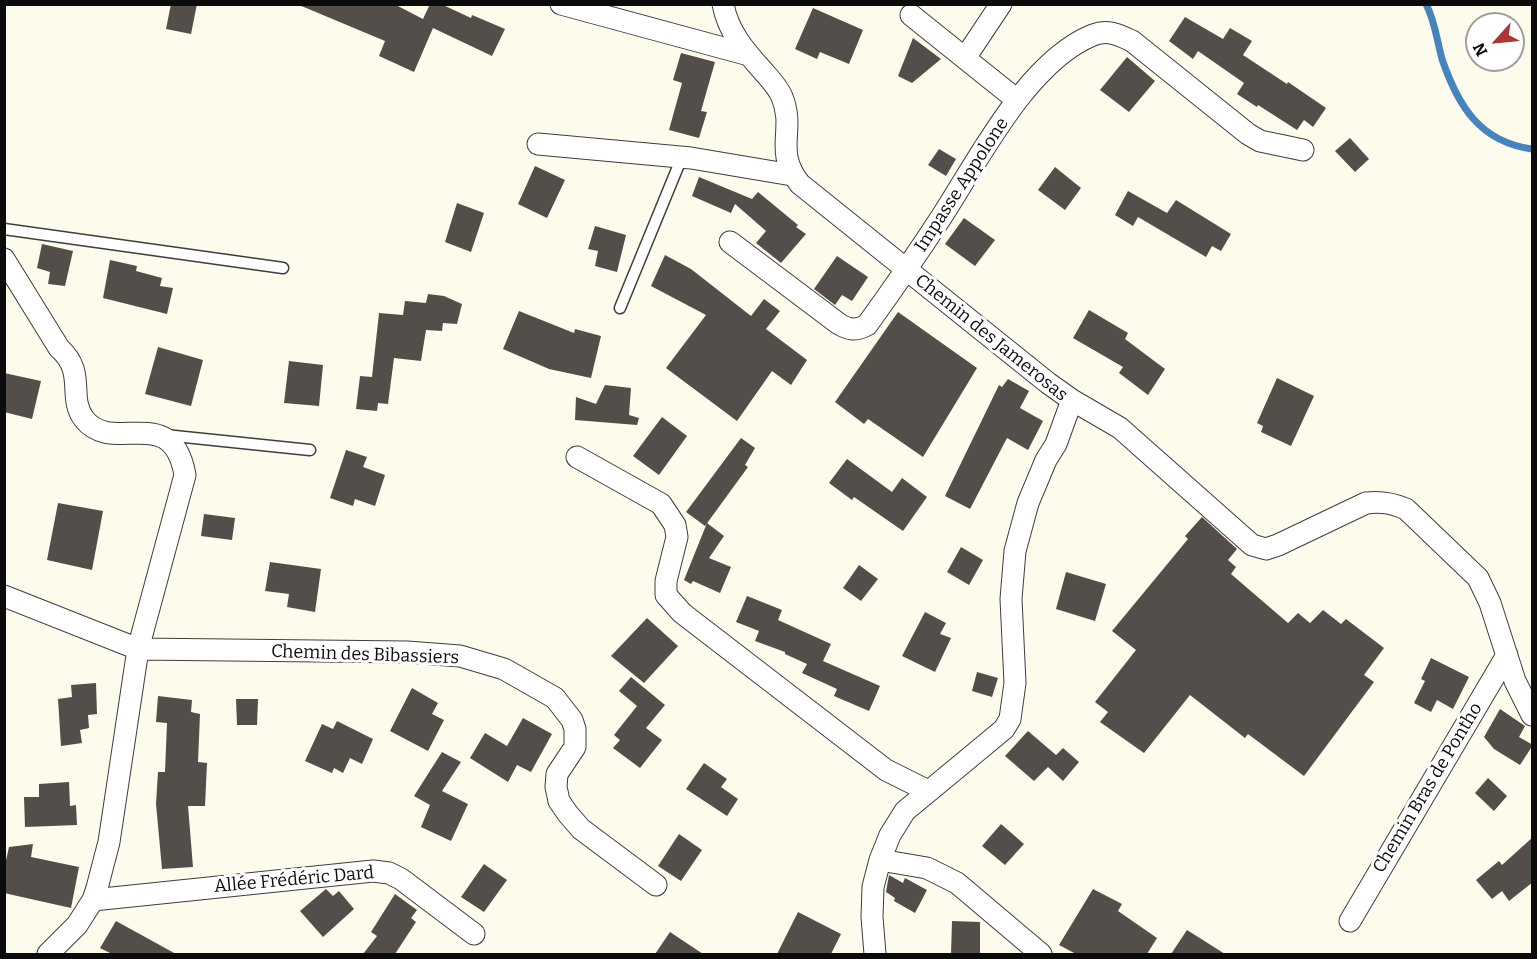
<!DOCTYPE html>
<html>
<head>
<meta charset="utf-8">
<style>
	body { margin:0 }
	#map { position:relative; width:1537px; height:959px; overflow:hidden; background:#fdfbec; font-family:Bitter,serif }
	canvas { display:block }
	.frame { position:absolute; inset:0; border:6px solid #0b0b0b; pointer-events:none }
	.north { position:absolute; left:1465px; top:12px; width:60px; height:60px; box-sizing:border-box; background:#fff; border:2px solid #9d9d9d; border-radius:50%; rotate:243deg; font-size:16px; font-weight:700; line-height:24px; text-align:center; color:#0b0b0b }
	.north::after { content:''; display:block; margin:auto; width:21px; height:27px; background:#ab3734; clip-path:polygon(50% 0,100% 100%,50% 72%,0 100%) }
</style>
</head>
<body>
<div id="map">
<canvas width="1537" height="959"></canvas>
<div class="frame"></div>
<div class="north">N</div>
</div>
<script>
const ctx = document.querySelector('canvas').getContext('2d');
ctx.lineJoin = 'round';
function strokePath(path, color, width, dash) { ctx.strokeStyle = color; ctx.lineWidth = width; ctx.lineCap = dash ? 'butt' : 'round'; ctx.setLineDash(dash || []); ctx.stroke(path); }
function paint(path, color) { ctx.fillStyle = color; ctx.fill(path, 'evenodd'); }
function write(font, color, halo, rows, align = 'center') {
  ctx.font = font + ' Bitter,serif'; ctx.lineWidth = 6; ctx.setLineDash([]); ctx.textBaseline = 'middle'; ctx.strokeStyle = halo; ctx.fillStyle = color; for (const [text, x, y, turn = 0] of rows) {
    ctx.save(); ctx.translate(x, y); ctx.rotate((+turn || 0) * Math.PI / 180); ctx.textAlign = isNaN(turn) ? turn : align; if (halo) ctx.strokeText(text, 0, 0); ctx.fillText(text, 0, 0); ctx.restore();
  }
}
strokePath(new Path2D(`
	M1426,4c9,17 11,37 16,55 16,47 38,83 90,90`), '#4684bd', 7);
paint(new Path2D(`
	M171,4h26l-6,30 -25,-5z
	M394,4l29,15 7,-15h11l30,14 1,-3 33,14 -13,27 -59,-28 -19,44 -35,-16 6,-15 -86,-36z
	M813,8l50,22 -14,34 -29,-12 -3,7 -22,-10z
	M1185,17l38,22 7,-11 22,13 -9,14 44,29 1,-2 38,26 -13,19 -9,-7 -7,10 -39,-25 -1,2 -20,-13 7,-11 -46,-32 -5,8 -24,-18z
	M913,38l28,21 -29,24 -14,-7z
	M681,53l34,9 -14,49 6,1 -8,26 -30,-8 13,-47 -9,-3z
	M1127,57l28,24 -26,31 -29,-22z
	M1350,138l19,21 -14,13 -20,-21z
	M939,149l17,10 -10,17 -18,-11z
	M535,166l30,14 -18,38 -29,-14z
	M1055,167l26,21 -16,22 -27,-20z
	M699,177l53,22 6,-7 40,33 -2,2 10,7 -25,29 -25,-20 10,-12 -31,-27 -4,9 -39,-17z
	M1128,191l39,22 9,-13 55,34 -10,17 -9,-5 -6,11 -68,-40 -5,9 -18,-11z
	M457,203l27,10 -13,39 -26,-10z
	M964,218l31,22 -20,26 -30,-22z
	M595,226l31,9 -9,37 -22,-6 3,-15 -10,-2z
	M42,244l31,7 -8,35 -17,-2 2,-12 -13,-4z
	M665,255l26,14 60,47 13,-17 16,12 -14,18 41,31 -16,25 -19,-14 -35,50 -71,-53 40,-53 -55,-29z
	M837,256l31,21 -16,24 -10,-6 -7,10 -21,-16z
	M110,260l27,6 -1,5 26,7 -2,8 13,2 -6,26 -64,-16z
	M428,294l16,2 18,8 -5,20 -14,-1 -1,8 -16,-1 -5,31 -27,-3 -6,46 -10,-1 -1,8 -21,-2 4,-33 12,1 7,-64 24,2 2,-14 21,2z
	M1089,310l39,23 -3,6 40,30 -17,26 -29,-22 4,-6 -50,-29z
	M519,311l55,22 1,-4 26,7 -10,42 -42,-9 -46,-20z
	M898,312l79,56 -54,89 -55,-38 -4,5 -29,-22z
	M158,347l45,13 -12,46 -46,-12z
	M289,361l34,4 -4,41 -35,-3z
	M4,373l37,8 -9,38 -28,-7z
	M1277,378l37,18 -23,50 -30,-14 2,-6 -6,-3z
	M1008,379l21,12 -9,17 23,13 -15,29 -21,-12 -37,71 -25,-13 54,-111 3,2z
	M605,385l26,3 -2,27 10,3 -2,7 -62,-5 1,-23 20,7z
	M662,417l25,19 -28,39 -26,-19z
	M741,438l14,10 -10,17 3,2 -43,59 -19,-14z
	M346,450l21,7 -4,10 22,8 -10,31 -20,-7 -2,7 -23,-8z
	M847,459l45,33 10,-14 25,19 -24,34 -49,-34 -2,3 -23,-17z
	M58,503l45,8 -11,59 -45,-10z
	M204,514l31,4 -3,22 -31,-4z
	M1202,517l35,32 -9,11 8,7 -5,7 57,49 10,-10 12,10 13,-13 18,14 5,-5 38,29 -20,27 10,7 -70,94 -56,-42 -3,4 -55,-43 -46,58 -44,-31 8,-10 -13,-10 41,-52 -24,-19 76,-92 -3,-3z
	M707,523l17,13 -15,22 22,9 -11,26 -27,-12 -2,3 -7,-4z
	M961,547l22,13 -14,25 -22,-13z
	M270,562l51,7 -6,43 -28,-5 2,-13 -24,-3z
	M859,565l19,14 -17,22 -18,-13z
	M1066,572l40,12 -11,37 -39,-12z
	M747,596l35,14 -4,10 53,24 -8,17 57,25 -11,25 -35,-15 3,-7 -35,-16 5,-9 -22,-10v-2l-30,-11 4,-10 -23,-9z
	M925,612l21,11 -6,11 11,4 -16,34 -33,-16z
	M647,618l31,28 -34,37 -33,-27z
	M1431,658l38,19 -16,32 -16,-9 -6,12 -17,-9 11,-22 -4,-2z
	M977,672l21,6 -6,19 -20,-6z
	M631,677l34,28 -19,23 16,12 -22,28 -27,-20 7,-8 -6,-5 23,-29 -18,-15z
	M96,683l1,31 -9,1 1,13 -9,2 2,13 -21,3 -3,-47 14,-2 -1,-12z
	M412,688l26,15 -6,11 12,6 -16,31 -38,-20z
	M158,696l34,4 -1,12 9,2 -2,48 9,1 -2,43h-17l5,61 -31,2 -6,-65 2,-32h7l2,-49 -11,-1z
	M236,699h22l-1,26h-20z
	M1500,709l25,17 -6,11 14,8 -13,20 -26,-16 -10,-12z
	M523,718l29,16 -21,38 -14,-7 -9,17 -38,-24 15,-25 22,13z
	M337,721l36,18 -11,25 -12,-6 -7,15 -9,-5 -2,5 -27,-12 17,-37 11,5z
	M1028,731l28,24 7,-7 16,14 -16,19 -15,-14 -14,14 -29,-25z
	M442,752l19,10 -19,29 26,13 -17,37 -30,-14 9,-22 -16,-9z
	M704,763l23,16 -6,8 17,12 -11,17 -41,-27z
	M1488,778l19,18 -13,15 -19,-18z
	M69,782l1,24 6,-1 1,20 -52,2 -1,-30h15v-13z
	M1001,824l23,20 -19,21 -23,-19z
	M679,834l23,16 -21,31 -23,-15z
	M1533,837v45l-24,19 -7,-10 -10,8 -16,-19 23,-19 3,4z
	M33,844l-2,13 48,10 -8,41 -67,-15v-24l5,-22z
	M484,864l23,16 -23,32 -23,-15z
	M889,875l14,8 2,-5 22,12 -12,23 -21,-12 1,-3 -9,-6z
	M326,889l7,7 6,-5 15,18 -31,28 -23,-26z
	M1093,889l29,15 -4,7 39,27 -10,16h-71l-17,-9z
	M395,894l22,16 -6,8 5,4 -21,32h-32l14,-18 -6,-4z
	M798,912l43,22 -10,20h-54z
	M116,921l60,33h-64l-12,-6z
	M952,921l28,1v32h-29z
	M1187,930l38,24h-54z
	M670,932l33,22h-48z`), '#534e49');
const lane = new Path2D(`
	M4,229l279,39
	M620,308l62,-151
	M165,435l145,15`);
const street = new Path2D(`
	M561,4l188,51
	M723,4c5,28 22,47 40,67 7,8 15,16 19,26 14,34 -9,53 18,87l248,199 24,17 48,28 132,117 14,4 12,-4 88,-42c15,-2 26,0 40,6l72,69 12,25 25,78 17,34
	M911,15l106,85
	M965,58l36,-54
	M538,144l153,14 101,17
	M730,242l109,82c10,6 17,7 28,1 26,-36 51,-72 75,-109 37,-57 86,-155 151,-181 15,-6 26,0 39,6l116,93 12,7 43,9
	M4,259l55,89c28,25 8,48 25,71 29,37 88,-18 101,56l-47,174 -29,193 -12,46 -4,12 -16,25 -29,29
	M577,457l84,47 14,21 2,12 -11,44v14l16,18 204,157 42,21
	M4,596l134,53 269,3 53,4 44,13 51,29 17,22 3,9v18l-18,27 -1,13 3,14 9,13 13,15 75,56
	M880,860l47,8 30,15 84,71
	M93,900l280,-29 16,2 12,6 73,55
	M1350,921l157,-266
	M875,954l-3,-37 1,-30 7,-27 10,-25 15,-24 81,-67 18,-15 6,-10 5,-36 -4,-84 4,-48 13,-48 18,-43 10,-16 16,-44`);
strokePath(lane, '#3e3e3e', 13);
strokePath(street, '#3e3e3e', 23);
strokePath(lane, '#fff', 10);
strokePath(street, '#fff', 21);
write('18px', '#0b0b0b', '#fff', [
	["Impasse Appolone",962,185,-57],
	["Chemin des Jamerosas",991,338,39],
	["Chemin des Bibassiers",365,655,2],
	["Chemin Bras de Pontho",1428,788,-59],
	["Allée Frédéric Dard",294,880,-5]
]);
</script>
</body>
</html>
